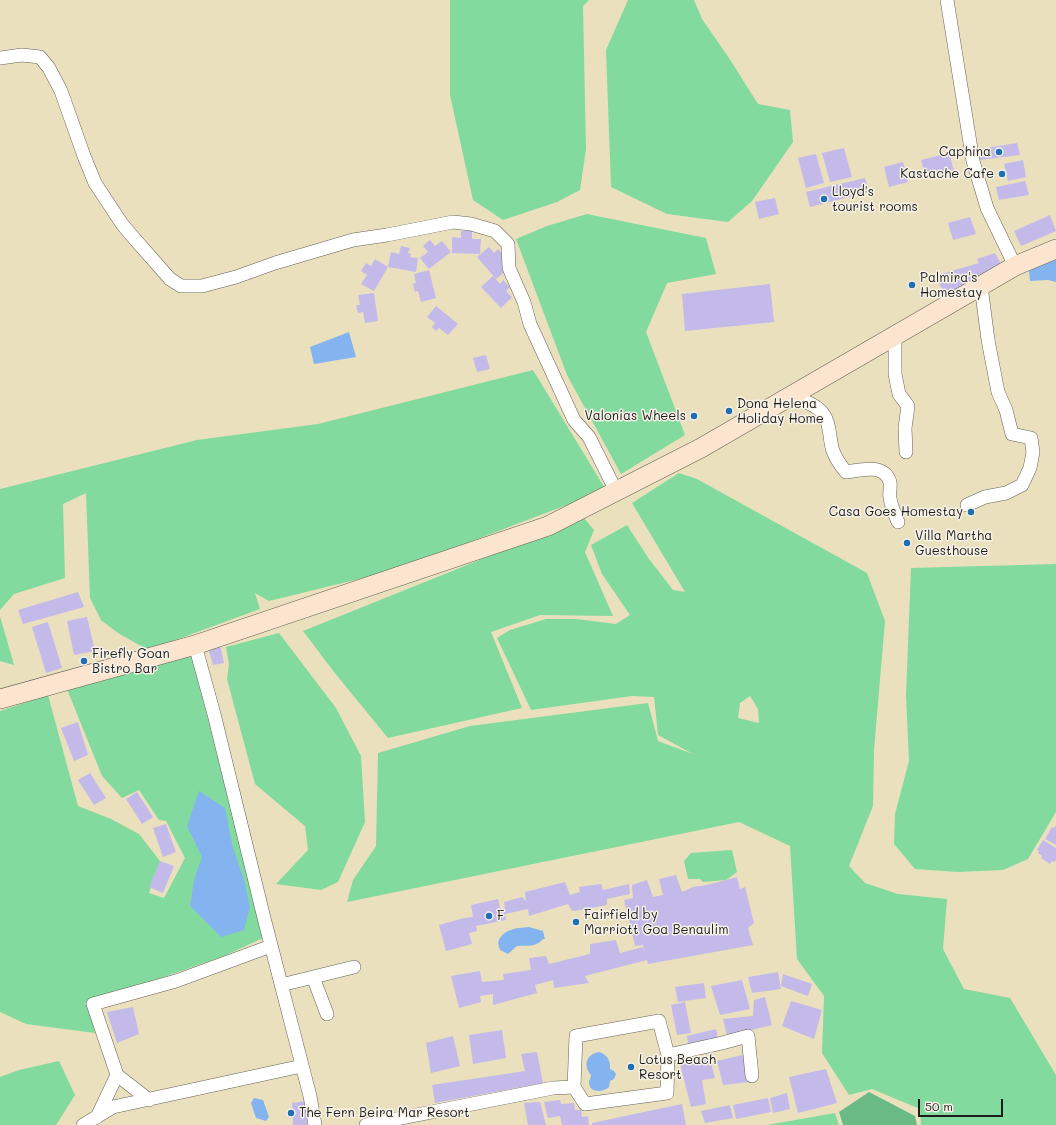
<!DOCTYPE html>
<html>
<head>
<meta charset="utf-8">
<style>
	body { margin:0 }
	#map { position:relative; width:1056px; height:1125px; overflow:hidden; background:#eae0be; font-family:Mali,sans-serif }
	canvas { display:block }
	.scale { position:absolute; left:918px; top:1099px; width:85px; height:18px; box-sizing:border-box; border:2px solid #1c1c1c; border-top:0; padding-left:5px; font-size:12px; line-height:14px; white-space:nowrap; color:#1c1c1c; -webkit-text-stroke:3px #f7f3e8; paint-order:stroke }
</style>
</head>
<body>
<div id="map">
<canvas width="1056" height="1125"></canvas>
<div class="scale">50 m</div>
</div>
<script>
const ctx = document.querySelector('canvas').getContext('2d');
ctx.lineJoin = 'round';
function paint(path, color) { ctx.fillStyle = color; ctx.fill(path, 'evenodd'); }
function strokePath(path, color, width, dash) { ctx.strokeStyle = color; ctx.lineWidth = width; ctx.lineCap = dash ? 'butt' : 'round'; ctx.setLineDash(dash || []); ctx.stroke(path); }
function write(font, color, halo, rows, align = 'center') {
  ctx.font = font + ' Mali,sans-serif'; ctx.lineWidth = 3; ctx.setLineDash([]); ctx.textBaseline = 'middle'; ctx.strokeStyle = halo; ctx.fillStyle = color; for (const [text, x, y, turn = 0] of rows) {
    ctx.save(); ctx.translate(x, y); ctx.rotate((+turn || 0) * Math.PI / 180); ctx.textAlign = isNaN(turn) ? turn : align; if (halo) ctx.strokeText(text, 0, 0); ctx.fillText(text, 0, 0); ctx.restore();
  }
}
paint(new Path2D(`
	M450,0h139l-6,6 3,143 -6,41 -23,12 -54,18 -30,-20 -23,-105z
	M628,0h66l8,19 27,39 29,46 32,6 3,32 -41,59 -24,21 -61,-8 -56,-27 -5,-137z
	M587,214l119,24 10,36 -49,9 -21,49 39,103 -64,39 -54,-99 -51,-136 31,-13z
	M533,370l73,120 -210,80 -127,31 -14,-8 5,16 -112,41 -30,-17 -17,-13 -11,-22 -4,-105 -23,11 2,74 -51,16 -14,16v-121l197,-49 121,-16z
	M679,473l18,6 170,94 18,48 -11,129 -1,56 -24,60 16,17 33,11 49,5 -4,50 21,40 46,9 46,77v50h-135l-1,-16 -48,-20 -23,6 -27,-42 2,-57 -27,-37 -7,-113 -51,-24 -392,80 6,-22 23,-34 2,-93 92,-27 178,-23 10,38 35,13 -35,-19 -4,-38 -22,-1 -101,14 -34,-72 13,-8 36,-11h30l40,5 14,-9 -28,-41 -11,-29 36,-20 22,34 24,31 12,2 -53,-89zM750,696l8,13 1,14 -21,-5 2,-15z
	M584,518l10,12 -9,22 28,64 -73,-1 -49,17 31,76 -134,30 -54,-66 -31,-41z
	M1056,564v248l-28,47 -25,11 -46,2 -42,-3 -21,-25 1,-30 14,-53 -3,-66 5,-127z
	M0,616l14,49 -14,-4z
	M279,633l57,75 25,48 4,66 -27,60 -17,8 -45,-6 32,-34 -3,-24 -50,-42 -28,-105 2,-15 -3,-17z
	M191,652l72,286 -39,18 -89,31 -47,14 7,32 -69,-9 -26,-12v-301l48,-16 30,111 33,13 28,15 21,27 -11,32 15,5 21,-40 -19,-37 -7,-1 -20,-30 -17,8 -20,-22 -35,-87z
	M732,850l5,22 -11,8 -23,2 -3,-3h-12l-4,-18 7,-8z
	M59,1061l16,34 -19,30h-56v-48l19,-7z
	M835,1113l4,12h-72z`), '#82da9e');
paint(new Path2D(`
	M869,1092l46,24 2,9h-74l-4,-13z`), '#69ba85');
paint(new Path2D(`
	M1056,258v24l-8,-2 -18,1 -1,-10 10,-8z
	M349,332l7,25 -42,7 -4,-17z
	M199,791l26,17 7,36 12,36 6,27 -6,23 -23,7 -31,-31 4,-26 8,-23 -15,-31z
	M529,927l14,4 2,8h-2c-8,9 -16,6 -26,7l-9,8 -8,-4 -2,-7c4,-14 18,-15 31,-16z
	M599,1052c8,2 12,9 11,17l4,2 2,3 -2,5 -4,2 -1,6c-7,6 -21,6 -20,-6 1,-2 2,-4 2,-6 -8,-9 -5,-21 8,-23z
	M254,1098l9,2 6,17 -3,4 -10,-3 -5,-15z`), '#83b4ef');
paint(new Path2D(`
	M1017,143l3,12 -40,5 -1,-11z
	M844,148l8,29 -22,5 -8,-29z
	M949,153l5,18 -28,7 -5,-18z
	M816,154l8,29 -18,5 -8,-30z
	M1023,160l3,17 -18,4 -4,-17z
	M903,162l5,20 -19,5 -5,-20z
	M865,178l4,14 -59,15 -4,-15z
	M1025,181l4,14 -30,5 -3,-13z
	M775,198l4,16 -20,5 -4,-17z
	M1050,215l6,16 -35,15 -7,-15z
	M970,217l6,17 -23,6 -5,-17z
	M461,231h11v8h9l-1,15 -28,-1v-16l9,1z
	M430,240l5,6 7,-5 9,11 -22,17 -9,-11 8,-6 -5,-6z
	M401,246l9,2 -2,5 3,1 -1,3 8,1 -2,14 -28,-5 3,-15 8,2z
	M489,247l5,6 4,-4 7,8 -4,3 7,9 -12,10 -19,-22z
	M995,253l6,11 -54,32 -13,-20 45,-13 -2,-4z
	M375,259l13,8 -14,24 -13,-7 6,-9 -6,-4 5,-8 5,3z
	M429,270l7,28 -15,4 -3,-11 -3,1 -2,-8 3,-1 -2,-9z
	M493,276l7,8 3,-4 7,7 -4,4 6,6 -11,11 -20,-21z
	M770,284l4,38 -89,9 -3,-37z
	M374,293l4,28 -13,2 -2,-11 -5,1 -2,-8h4l-2,-10z
	M436,306l22,18 -10,11 -9,-7 -3,3 -4,-4 3,-4 -8,-6z
	M486,355l4,14 -13,3 -4,-14z
	M78,592l6,15 -61,17 -5,-14z
	M87,617l8,34 -21,4 -7,-34z
	M48,622l14,46 -16,5 -14,-46z
	M220,645l4,18 -11,2 -5,-17z
	M78,722l10,33 -14,6 -13,-33z
	M90,773l16,25 -12,7 -16,-25z
	M137,792l16,25 -11,7 -16,-25z
	M166,824l10,28 -13,5 -10,-29z
	M1056,826v19l-11,-6 7,-12 1,1z
	M1043,840l13,8v12l-2,2 -2,-1 -2,3 -9,-6 1,-2 -4,-3 1,-2 -2,-1z
	M160,861l14,5 -11,27 -14,-6z
	M676,875l6,17 11,-5 14,-2 30,-8 3,12 5,-2 9,36 -6,5 5,17 -105,19 -1,-4 -62,16 4,7 -35,5 -1,-8 -18,5 2,8 -44,12v-11l-13,2 1,6 -22,6 -8,-32 29,-5 2,11 22,-2 -1,-6 28,-4 -2,-12 17,-2 3,8 41,-10v-10l26,-4 4,13 23,-6 2,6 -2,-8 -8,1 -11,-46 9,-2 -1,-13 15,-5 6,17 10,-2 -4,-16z
	M565,882l5,13 10,-3 -1,-5 22,-3 2,6 26,-6 1,10 -23,5v6l-27,5 -8,1 -4,-7 -39,12 -1,-7 -23,5 1,6 -30,6 1,5 -8,2 3,11 -26,7 -7,-26 25,-7 9,-1 -2,-12 27,-6 2,9h5l-1,-6 18,-5 4,4 -1,-9z
	M778,972l3,17 -29,4 -4,-16z
	M783,974l29,10 -4,12 -27,-10z
	M742,980l8,29 -30,6 -9,-29z
	M704,983l2,15 -28,4 -3,-15z
	M765,997l7,28 -45,11 -4,-17 30,-3 1,-16z
	M791,1001l31,9 -8,29 -32,-13z
	M685,1002l6,31 -14,2 -6,-30z
	M133,1007l6,27 -22,9 -10,-31z
	M716,1029l2,9 -30,6 -1,-8z
	M502,1030l4,28 -33,6 -4,-29z
	M453,1036l7,30 -29,7 -5,-30z
	M537,1052l6,31 -108,20 -3,-18 93,-14 -4,-17z
	M747,1054l3,28 -27,3 -6,-24z
	M710,1059l5,19 -13,2 4,24 -15,3 -11,-43z
	M826,1069l11,34 -39,10 -9,-36z
	M787,1093l3,16 -17,4 -3,-15z
	M768,1098l3,14 -35,7 -3,-14z
	M560,1100l1,4 13,-1 1,7h6l1,7 6,-1 1,9h-27l-2,-9 -12,2 -4,-16z
	M307,1101v24h-14l-1,-22z
	M540,1102l6,23h-18l-4,-22z
	M682,1104l4,21h-94v-2z
	M730,1105l3,13 -28,5 -4,-12z`), '#c3baea');
const street = new Path2D(`
	M947,0l26,161 14,47 28,58
	M0,58l22,-3 18,2 9,11 12,23 23,65 11,27 27,41 11,13 37,42 11,7h21l34,-9 39,-14 78,-23 34,-5 66,-13 18,2 24,7 13,13 1,24 15,34 6,22 44,96 15,17 27,54
	M895,336v38l4,20 9,12 -3,22 1,24
	M792,396c10,4 26,9 32,19 7,10 5,25 9,36 3,8 8,15 13,21 15,-2 38,-9 44,10 1,5 -1,11 0,16 1,8 5,16 8,24
	M967,505l18,-8 21,-4 16,-8 8,-17 3,-16 -2,-14 -19,-4 -6,-24 -8,-18 -10,-52 -7,-54
	M195,645l19,69 50,204 46,178 5,29
	M313,977l14,37
	M281,985l73,-18
	M659,1021l9,34 -1,38 -82,11 -11,-17 2,-51z
	M668,1055l54,-12 26,-7 4,40
	M149,1100l-32,-25 -24,-71 83,-23 95,-35
	M97,1117l20,-42
	M83,1125l30,-18 189,-41
	M366,1125l187,-37 21,-1`);
const secondary = new Path2D(`
	M0,699l195,-54 353,-119 153,-78 314,-182 41,-17`);
strokePath(street, '#646155', 14);
strokePath(secondary, '#646155', 20);
strokePath(street, '#fff', 13);
strokePath(secondary, '#fce5cf', 19);
for (const [x, y, r, color] of [
	[999,152,4,"#1f6fb2"],
	[1002,174,4,"#1f6fb2"],
	[824,199,4,"#1f6fb2"],
	[912,285,4,"#1f6fb2"],
	[729,411,4,"#1f6fb2"],
	[694,416,4,"#1f6fb2"],
	[971,512,4,"#1f6fb2"],
	[907,543,4,"#1f6fb2"],
	[84,661,4,"#1f6fb2"],
	[489,916,4,"#1f6fb2"],
	[576,922,4,"#1f6fb2"],
	[631,1067,4,"#1f6fb2"],
	[291,1113,4,"#1f6fb2"]
]) { const dot = new Path2D(); dot.arc(x, y, r, 0, 2 * Math.PI); ctx.fillStyle = color; ctx.fill(dot); strokePath(dot, '#f7f3e8', 1.5); }
write('13px', '#1c1c1c', '#f7f3e8', [
	["Caphina",991,152,"right"],
	["Kastache Cafe",994,174,"right"],
	["Lloyd's",832,192],
	["tourist rooms",832,207],
	["Palmira's",920,278],
	["Homestay",920,293],
	["Dona Helena",737,404],
	["Holiday Home",737,419],
	["Valonias Wheels",686,416,"right"],
	["Casa Goes Homestay",963,512,"right"],
	["Villa Martha",915,536],
	["Guesthouse",915,551],
	["Firefly Goan",92,654],
	["Bistro Bar",92,669],
	["Fairfield by",584,915],
	["Marriott Goa Benaulim",584,930],
	["F",497,916],
	["Lotus Beach",639,1060],
	["Resort",639,1075],
	["The Fern Beira Mar Resort",299,1113]
], 'left');
</script>
</body>
</html>
